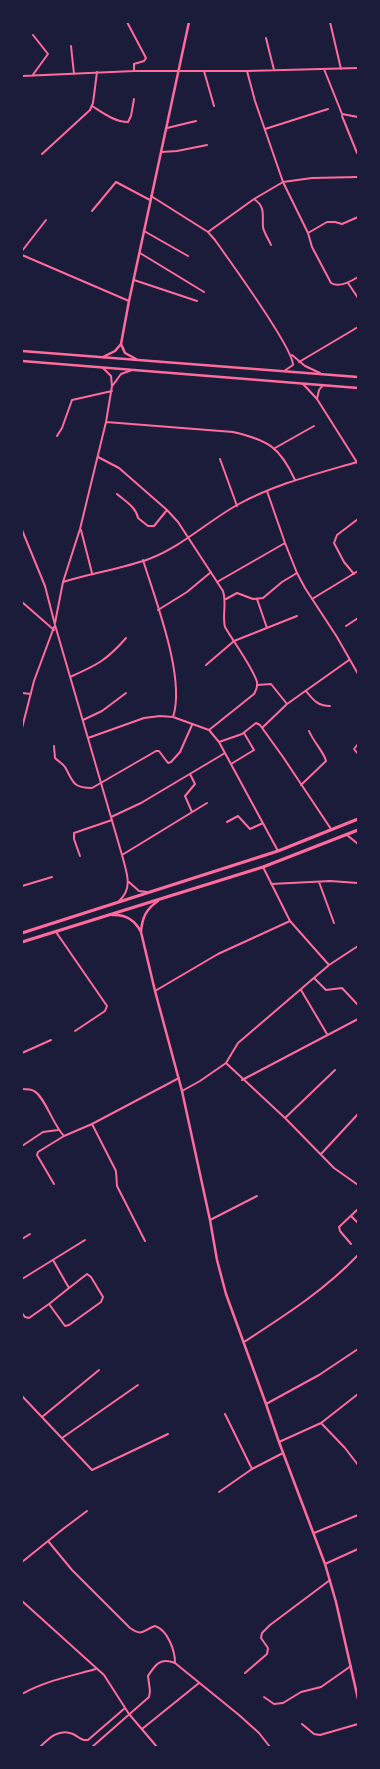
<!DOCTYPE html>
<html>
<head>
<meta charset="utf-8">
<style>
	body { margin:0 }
	#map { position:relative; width:380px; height:1769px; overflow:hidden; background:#1b1b3a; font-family:"DejaVu Sans",sans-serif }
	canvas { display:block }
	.frame { position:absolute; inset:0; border:23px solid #1b1b3a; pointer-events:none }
</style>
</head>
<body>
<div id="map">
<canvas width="380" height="1769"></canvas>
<div class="frame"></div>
</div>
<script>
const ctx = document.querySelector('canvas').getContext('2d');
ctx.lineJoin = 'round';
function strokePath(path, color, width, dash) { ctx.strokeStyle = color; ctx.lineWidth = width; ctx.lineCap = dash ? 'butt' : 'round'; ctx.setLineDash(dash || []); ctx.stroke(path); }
strokePath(new Path2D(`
	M127,22l19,36 -2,3 -10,3v7
	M330,22l11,47
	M266,38l8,32
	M71,46l3,28
	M324,69l18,45 16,3
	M204,71l10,35
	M247,71l8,30 28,81 25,51 4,14 19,36c8,5 19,-1 27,-6
	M22,76l112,-5h113l111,-3
	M32,76l16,-22 -15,-19
	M92,106c11,7 23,16 36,16l3,-6 3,-17
	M342,116l15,37
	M167,128l29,-7
	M265,129l63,-20
	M161,152l16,-1 30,-6
	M42,154l48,-44 3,-7 4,-31
	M151,196l57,36 7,8c14,20 78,107 78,125l-9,6
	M254,199c12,8 8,16 9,28 1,6 6,13 8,18
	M92,211l24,-29 34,18
	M144,231l44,25
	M208,232l46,-33 29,-17 29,-4 46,-1
	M308,233l19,-11h8l7,2 16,-7
	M22,251l24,-31
	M140,253l64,39
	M22,255l107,46
	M134,280l63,21
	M348,283l10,15
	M292,355l13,11 15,7
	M299,362l59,-35
	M303,384l14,15 41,65
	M113,385l8,-11 11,-4
	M317,399l2,-9 4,-5
	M106,422l127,10c35,8 47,15 62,48
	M57,436l5,-8 10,-28 40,-9
	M275,448l39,-22
	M98,457l21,11 48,42 11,12 45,69c4,13 -1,24 2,36 8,14 28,41 32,55 1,5 -1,8 -3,12l-45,36
	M220,459l17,47
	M267,491l18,52 12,30 8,15 32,49 21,37
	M117,494c8,7 19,13 21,24l10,8h6l13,-16
	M22,530l23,56 10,39 67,230c4,16 12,33 -3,46
	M81,530l11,43
	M143,560c12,39 43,118 30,157
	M354,574l-10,-12 -10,-19 3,-8 21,-16
	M63,582c28,-9 58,-13 86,-23 32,-12 58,-37 88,-54 38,-21 79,-31 120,-43
	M217,582l68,-39
	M226,599l11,-6 16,6 10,-1 19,-16 15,-9
	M257,599l10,29
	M312,599l46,-28
	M22,602l32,28
	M158,610l29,-18 24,-20
	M55,623l8,-41 17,-53 26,-107 6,-36 -1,-10 -8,-8
	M346,626l12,-8
	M206,665l28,-24 63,-25
	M70,677c27,-12 37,-17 56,-39
	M257,685l14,-1 16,20
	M306,691c7,9 12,15 24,15
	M22,693l9,1
	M83,720l19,-9 24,-18
	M263,727l24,-23 62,-44
	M22,728l12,-47 20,-54
	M88,738l56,-20 16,-2 13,1 36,13 10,12 59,109
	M219,742l23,-8 14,-11 4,2 23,32 48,72
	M358,744l-4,5 4,5
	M54,746l1,12c3,3 7,5 10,9 8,14 7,21 27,21l64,-37h3l9,12 3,-1 9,-10 12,-27
	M231,764l23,-14 -10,-17
	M190,774l5,10 -10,12 7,16
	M301,785l25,-24c-1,-7 -13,-20 -17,-30
	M111,817l30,-14 84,-50
	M227,822l11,-6 12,13 13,-6
	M347,835l11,9
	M122,855l85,-52
	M80,856l-6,-17v-6l38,-13
	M263,867l27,54 39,44
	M129,882l10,9 8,1
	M319,882l15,41
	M271,884l59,-3 28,2
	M22,886l30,-9
	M56,932l51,74 -2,5 -30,20
	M314,978l12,12 16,-2 16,17
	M301,990l26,44
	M155,991l63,-37 72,-33
	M22,1053l29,-13
	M226,1063l59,55 49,50 24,17
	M242,1080l116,-61
	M22,1089c4,0 9,0 12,2 11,6 19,34 30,45
	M182,1091l18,-10 26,-18 12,-20 91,-78 29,-19
	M285,1118l50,-48
	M92,1124l24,47 1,15 28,55
	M22,1146l21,-14 15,-2
	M321,1154l37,-40
	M54,1184l-17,-29 1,-3 26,-16 28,-12 87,-46
	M351,1216l7,7
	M210,1220l47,-24
	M22,1239l8,-5
	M351,1244l-11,-13 -1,-4 19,-18
	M53,1260l16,28 -20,16 16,22 4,-1 32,-23 2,-5 -12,-20 -4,-3 -18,14
	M22,1279l63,-39
	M22,1313l3,4 4,1 20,-14
	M244,1342c40,-26 81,-52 114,-87
	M22,1396l70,74 76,-36
	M266,1404l53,-29 39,-26
	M225,1414l27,55
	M42,1417l57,-47
	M321,1423l37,-29
	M62,1438l76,-53
	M279,1442l42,-19 24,25 13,17
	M219,1492l33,-23 31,-16
	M314,1533l44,-18
	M48,1541l24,29 58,58c13,9 13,2 25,-2 13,4 20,25 20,37
	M22,1562l41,-33 24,-18
	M325,1564l33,-15
	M22,1601l82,74 25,39 28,33
	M245,1673l22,-19 1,-6 -7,-10 1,-5 8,-8 60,-45
	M22,1694c23,-13 49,-18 74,-25
	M264,1697l10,7 9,-1 18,-11 20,-5 30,-21
	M302,1724l12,10 6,1 38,-11
	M142,1729l57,-46
	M40,1747c9,-9 19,-19 33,-13 4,2 7,5 11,6h4l37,-32
	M92,1747l57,-50 1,-6 -2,-15c7,-11 12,-19 27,-13l64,52 20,18 11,14`), '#ff6b9d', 2);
strokePath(new Path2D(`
	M121,344l4,9 11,6
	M103,357l12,-6 6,-7 8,-43 60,-279`), '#ff6b9d', 2.5);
strokePath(new Path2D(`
	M22,351l336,26
	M22,361l336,27
	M112,915c14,-1 23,5 29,17l14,59 27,100 28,129 7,40 9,34 40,110 13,38 46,122 11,38 22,97
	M141,932c1,-14 5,-23 17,-31`), '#ff6b9d', 2.5);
strokePath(new Path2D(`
	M22,933l256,-82 80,-32
	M22,942l241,-75 95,-37`), '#ff6b9d', 3);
</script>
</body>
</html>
